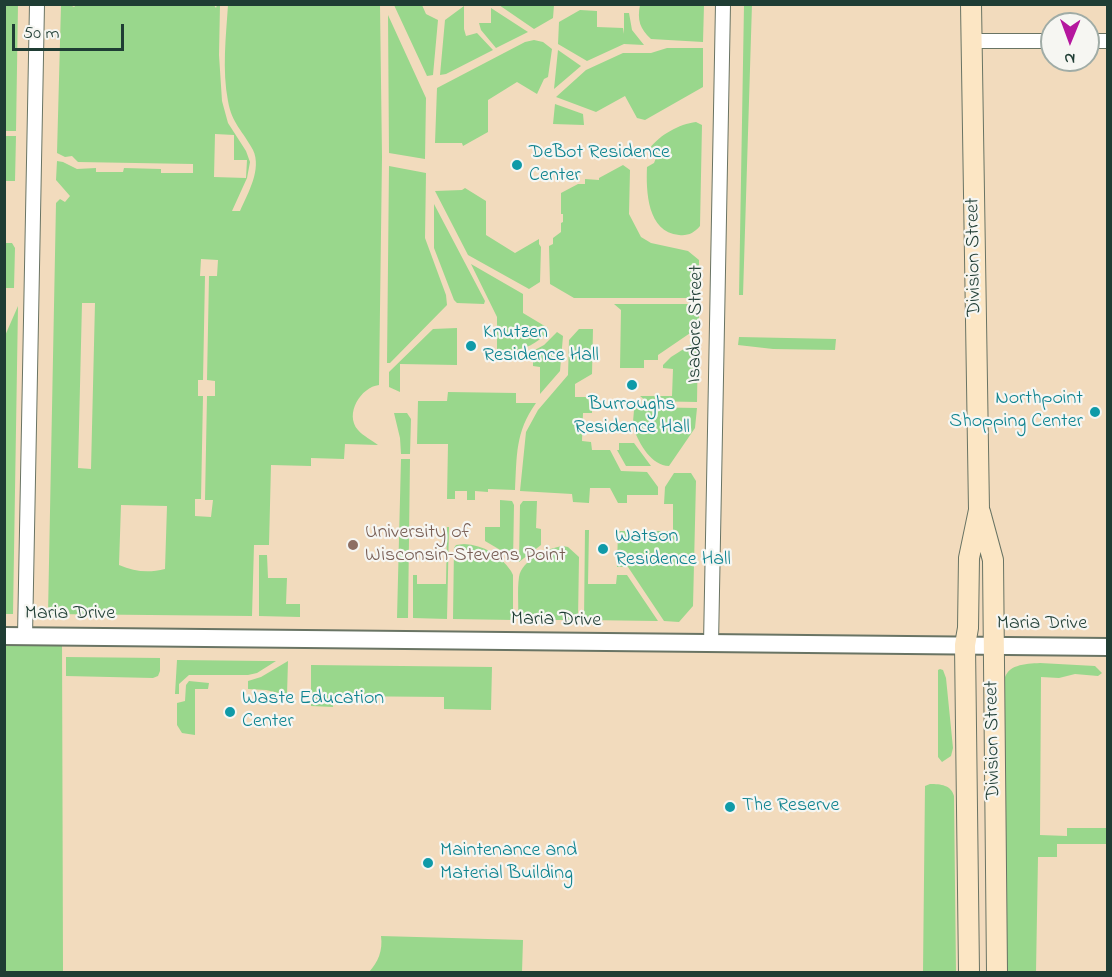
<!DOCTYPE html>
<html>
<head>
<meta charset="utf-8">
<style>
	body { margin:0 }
	#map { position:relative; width:1112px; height:977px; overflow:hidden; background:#f2dbbd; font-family:"Indie Flower",sans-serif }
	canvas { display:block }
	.frame { position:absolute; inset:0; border:6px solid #1f3d34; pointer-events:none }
	.north { position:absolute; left:1040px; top:12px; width:60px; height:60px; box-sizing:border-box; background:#f6f6f2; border:2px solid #a0aca6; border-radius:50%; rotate:181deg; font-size:16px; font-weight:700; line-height:24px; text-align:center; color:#1f3d34 }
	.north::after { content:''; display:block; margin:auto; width:21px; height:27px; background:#b5179e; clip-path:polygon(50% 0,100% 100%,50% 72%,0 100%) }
	.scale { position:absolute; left:12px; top:24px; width:112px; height:27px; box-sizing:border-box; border:3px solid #1f3d34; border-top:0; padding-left:8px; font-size:18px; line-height:21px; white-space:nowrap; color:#1f3d34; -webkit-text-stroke:4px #f6f6f2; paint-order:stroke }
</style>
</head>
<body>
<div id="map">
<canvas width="1112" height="977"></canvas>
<div class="frame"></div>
<div class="north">N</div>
<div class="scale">50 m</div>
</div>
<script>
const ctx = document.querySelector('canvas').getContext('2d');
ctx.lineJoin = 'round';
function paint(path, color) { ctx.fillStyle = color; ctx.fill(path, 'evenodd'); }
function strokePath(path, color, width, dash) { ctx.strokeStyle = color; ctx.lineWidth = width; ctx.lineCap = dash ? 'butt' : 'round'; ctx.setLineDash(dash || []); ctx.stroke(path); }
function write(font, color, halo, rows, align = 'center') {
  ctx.font = font + ' "Indie Flower",sans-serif'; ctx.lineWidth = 4.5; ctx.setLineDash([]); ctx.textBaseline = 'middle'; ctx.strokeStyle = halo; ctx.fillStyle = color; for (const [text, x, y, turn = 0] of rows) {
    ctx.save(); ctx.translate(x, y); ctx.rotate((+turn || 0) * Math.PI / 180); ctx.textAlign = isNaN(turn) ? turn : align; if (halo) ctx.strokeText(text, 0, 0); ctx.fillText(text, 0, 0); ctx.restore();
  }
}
paint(new Path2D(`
	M5,4l13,1 -2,126h-11z
	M752,4l-9,291h-4l5,-290z
	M61,5h9l4,2 3,-3h136l3,4 1,-3h3l-1,50 3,46 6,22 18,28 4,11 -3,16 -15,33h8c8,-18 22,-42 13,-61 -10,-19 -21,-26 -25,-49 -6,-31 -2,-65 0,-96h152l2,152 -3,228c-18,2 -35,29 -21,45 5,6 14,10 20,15l-33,-1 -1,15 -33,-1v8l-40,-1 -2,80h-15l-2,71 -204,-2 8,-411 4,-4 5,3 5,-6 -14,-16 1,-19 6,1 14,7 19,-1v4h27l1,-4 37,1v4h32v-9l-115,-2 -6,-6 -7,1 -8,-4zM215,134l19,1v25h13l-1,18 -32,-1zM201,259l17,1 -1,16h-8l-2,104 8,1v15h-8l-2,104h8l-2,17 -16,-1v-17h6l2,-103h-5v-16h5l2,-104h-5zM82,303h13l-4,166 -13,-1zM121,505l46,1 -2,63c-16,4 -30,3 -46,-4z
	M394,5h28l4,9 12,6 -5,55 -6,1z
	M499,5h55l-1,13 -19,11z
	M640,5h64l-1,37 -52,-3c-11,-10 -14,-19 -11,-34z
	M464,6v23l2,7 11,-3 16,17 -47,24 -6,1 5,-55z
	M491,8l37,24 -32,16 -15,-18 -2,-7h12z
	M580,10l17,1v16l26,1 1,6v-21h5l3,17 12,15 -20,-1 -37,17 -29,-17 1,-22z
	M388,15l38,83 -1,61 -36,-6z
	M534,40l9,2 9,7 -4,28 -4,2 -7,15 -20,-12 -29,18v32l-25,14 -1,-3h-27l2,-55 88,-46z
	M667,48h36v39l-58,33 -8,-2 -12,-22 -29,16 -40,-15 30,-27 37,-17h28z
	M558,50l23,16 -27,23z
	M555,104l28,10 1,11 -31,-1z
	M696,122l6,3 -2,101c-6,7 -12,10 -21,9 -32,-3 -33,-44 -32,-68l7,-4 2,-5 -6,-10c10,-13 29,-24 46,-26z
	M5,136h11l-1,45h-10z
	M623,165l7,5 -1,44 12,23 10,6 37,8 11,9v38h-125l-24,-14 -1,-38 4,-2v-6l8,-6v-9l2,-1v-8h-2v-21l17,-9h7v-5l14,1v-2z
	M389,166l37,7 -1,65 21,57 1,10 -57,58h-3z
	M465,188l21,13v34l29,18 24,-14v5l2,3 -1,35 -11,7 -61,-34 -33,-64 27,-1z
	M434,204l51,97 -1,3 -27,-1 -3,-3 -20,-52z
	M5,243h7l3,5 -1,40h-9z
	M471,264l52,30v19l25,15v4c-12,13 -34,24 -51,17v-32z
	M614,304h85v23l-41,28v5h-14v8h-24l1,-58z
	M18,306l-5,308h-8l-1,-276z
	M457,328v37l-57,-1v28l-11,-5v-15l44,-43z
	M579,329h14l-1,45 -17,10v13h17v16h-9l-1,28 9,1 1,8h18l11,21 26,1 11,15v8h-31v8h-9l-8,-15h-20l-1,15 -16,-1 -1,-8 -52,-3 6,-59 12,-22 30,-35 1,-35z
	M557,332l6,4 -3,35 -20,23v-27l-7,-1v-15l11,-6z
	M739,337l97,2 -1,11 -62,-1 -35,-4z
	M698,340l-1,62 -51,-1 -6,-5h32l1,-27 -10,-1v-3l8,-8z
	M448,392l68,1v10h20c-21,29 -19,53 -21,87l-27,-1v3l-13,-1v9h-8v-9h-12v8h-8l1,-55h-31l1,-43h29z
	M638,407l59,1 -2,20 -26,38c-17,0 -30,-22 -35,-37 -2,-6 0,-14 0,-20z
	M394,413h13l4,6 -1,35h-9l-1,-16z
	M619,443h15l17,23h-25l-9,-16h2z
	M401,459h9l-2,159h-11z
	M674,473h17l5,8 -3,125 -14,16 -15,-1 -36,-54h-11l1,-36h55v-27h-9l1,-17z
	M500,500l12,1 2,4 -1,57 -11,-11 -17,-10v-14h15z
	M523,501h14l-1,27 5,1v16l-22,17 1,-57z
	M447,527h2l-2,92 -34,-1v-43h4v9h29z
	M585,530h4l-1,54h28l1,-9h10l31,46 -74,-1z
	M464,544c20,1 36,11 47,27l2,4v45l-60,-1 1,-71 2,-3z
	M563,546l5,1 11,10 -1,63h-60c1,-14 -1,-29 1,-43 3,-17 28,-29 44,-31z
	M259,555h8l1,23h19l-1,26h14v13l-41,-1z
	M4,636h58l1,336h-58z
	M66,657l94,1v13l-2,5 -5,2 -87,-2z
	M177,660l89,1h10l-19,12 -9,2h-59l-10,9v10h-4z
	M288,661l-1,34 -21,-5 -18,-1v-8l13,-4z
	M1040,663l55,3 7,7 -4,3 -23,-2 -16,4 -18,-1 -1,158 27,1v-8h40l1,16h-51v13h-19l-2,115h-30l-2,-290c2,-18 21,-18 36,-19z
	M311,665l181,2 -1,43 -47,-1v-12l-110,-1 -1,11 -22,-1z
	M940,669l3,1 3,8 7,70 -2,8 -9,6 -4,-5v-87z
	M189,681l20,2 -1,6h-13v46l-13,-2 -5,-8v-22l8,-2 1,-16z
	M930,784c11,0 21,1 24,12l2,176h-33l2,-186z
	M381,936l142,4 -1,32h-153c9,-10 14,-21 12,-36z`), '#99d78c');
const minor = new Path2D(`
	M971,41h81
	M1088,41h20
	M25,636l12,-632
	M711,644l12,-640`);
const tertiary = new Path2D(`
	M4,636l1104,11`);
const secondary = new Path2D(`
	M980,512l13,48 4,412
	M969,972l-4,-327 3,-17 1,-70 10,-48 -8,-506`);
strokePath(minor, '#697464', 16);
strokePath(tertiary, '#697464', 20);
strokePath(secondary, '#697464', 22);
strokePath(minor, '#fff', 14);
strokePath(tertiary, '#fff', 16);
strokePath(secondary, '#fce6c4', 20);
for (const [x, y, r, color] of [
	[517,165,6,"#0f9aa8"],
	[471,346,6,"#0f9aa8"],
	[632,385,6,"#0f9aa8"],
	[1095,412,6,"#0f9aa8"],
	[353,545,6,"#8d6e63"],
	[603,549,6,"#0f9aa8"],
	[230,712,6,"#0f9aa8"],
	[730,807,6,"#0f9aa8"],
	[428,863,6,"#0f9aa8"]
]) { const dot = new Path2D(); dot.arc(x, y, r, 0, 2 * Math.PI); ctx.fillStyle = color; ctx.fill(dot); strokePath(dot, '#f6f6f2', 2); }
write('20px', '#0d838f', '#f6f6f2', [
	["DeBot Residence",529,154],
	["Center",529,177],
	["Knutzen",483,334],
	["Residence Hall",483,357],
	["Northpoint",1083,400,"right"],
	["Shopping Center",1083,423,"right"],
	["Burroughs",632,406,"center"],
	["Residence Hall",632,429,"center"],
	["Watson",615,538],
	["Residence Hall",615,561],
	["Waste Education",242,700],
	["Center",242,723],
	["The Reserve",742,807],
	["Maintenance and",440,852],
	["Material Building",440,875]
], 'left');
write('20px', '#1f3d34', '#f6f6f2', [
	["Division Street",975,257,-91],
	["Isadore Street",697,324,-89],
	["Maria Drive",70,615],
	["Maria Drive",556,621,1],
	["Maria Drive",1042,625],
	["Division Street",994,740,-91]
]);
write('20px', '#785e54', '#f6f6f2', [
	["University of",365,534],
	["Wisconsin–Stevens Point",365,557]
], 'left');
</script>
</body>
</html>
